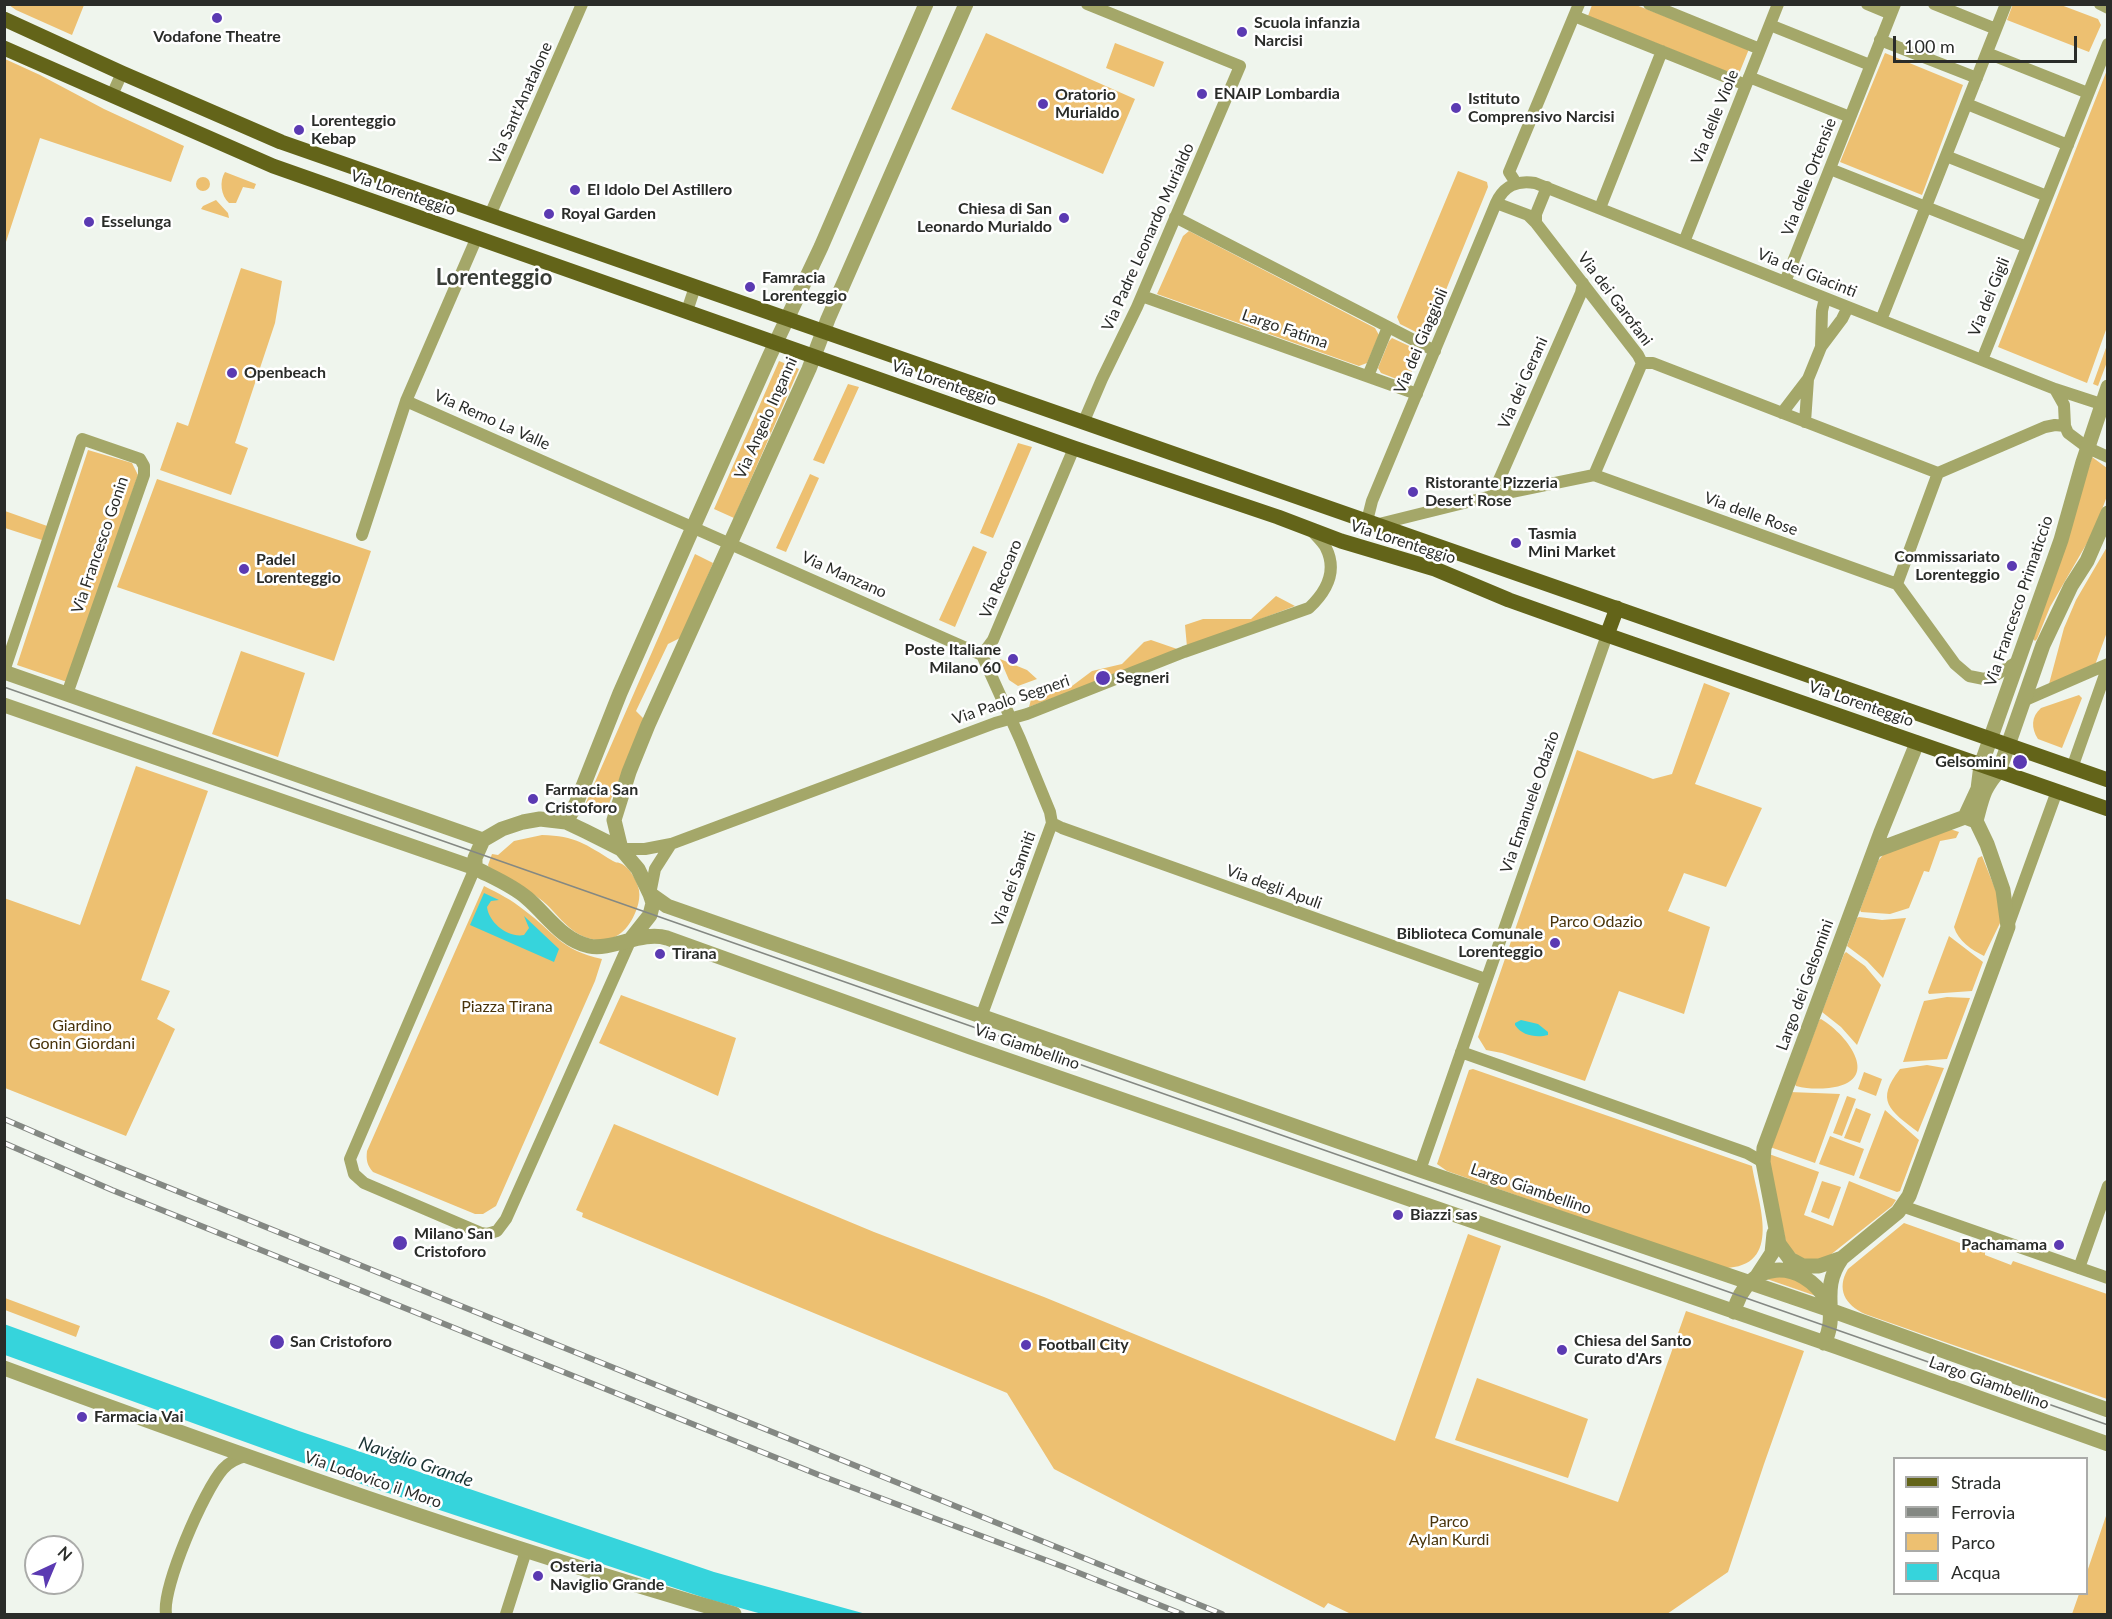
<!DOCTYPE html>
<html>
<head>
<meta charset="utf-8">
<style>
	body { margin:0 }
	#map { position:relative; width:2112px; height:1619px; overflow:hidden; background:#eff5ed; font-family:Lato,sans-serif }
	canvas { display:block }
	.frame { position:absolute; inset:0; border:6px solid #2a2c29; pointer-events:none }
	.legend { position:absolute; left:1893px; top:1457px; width:195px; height:138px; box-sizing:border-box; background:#fff; border:2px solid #aaaba9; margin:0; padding:8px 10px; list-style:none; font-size:18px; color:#2a2c29 }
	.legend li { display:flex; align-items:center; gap:12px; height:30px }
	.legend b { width:30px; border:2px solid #aaaba9 }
	.north { position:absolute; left:24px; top:1535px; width:60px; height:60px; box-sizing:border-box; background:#fff; border:2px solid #aaaba9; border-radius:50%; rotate:44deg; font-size:16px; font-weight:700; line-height:24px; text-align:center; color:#2a2c29 }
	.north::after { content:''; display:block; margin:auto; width:21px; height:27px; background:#5b3ab2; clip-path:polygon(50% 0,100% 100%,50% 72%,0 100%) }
	.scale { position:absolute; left:1893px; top:36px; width:184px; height:27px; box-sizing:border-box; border:3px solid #2a2c29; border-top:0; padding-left:8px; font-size:18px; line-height:21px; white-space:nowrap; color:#2a2c29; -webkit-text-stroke:4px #fff; paint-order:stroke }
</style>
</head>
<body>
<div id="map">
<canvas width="2112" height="1619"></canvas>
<div class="frame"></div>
<ul class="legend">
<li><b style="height:8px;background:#636419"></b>Strada</li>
<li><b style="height:8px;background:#848883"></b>Ferrovia</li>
<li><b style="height:16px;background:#edc071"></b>Parco</li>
<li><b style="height:16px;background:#36d4dc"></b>Acqua</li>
</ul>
<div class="north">N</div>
<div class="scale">100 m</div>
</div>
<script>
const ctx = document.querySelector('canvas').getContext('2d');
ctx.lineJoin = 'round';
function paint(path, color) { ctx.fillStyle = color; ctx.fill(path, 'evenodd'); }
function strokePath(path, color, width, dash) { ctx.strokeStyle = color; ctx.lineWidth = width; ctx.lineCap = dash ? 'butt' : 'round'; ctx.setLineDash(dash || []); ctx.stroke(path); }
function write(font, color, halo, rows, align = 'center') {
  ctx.font = font + ' Lato,sans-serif'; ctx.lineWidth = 5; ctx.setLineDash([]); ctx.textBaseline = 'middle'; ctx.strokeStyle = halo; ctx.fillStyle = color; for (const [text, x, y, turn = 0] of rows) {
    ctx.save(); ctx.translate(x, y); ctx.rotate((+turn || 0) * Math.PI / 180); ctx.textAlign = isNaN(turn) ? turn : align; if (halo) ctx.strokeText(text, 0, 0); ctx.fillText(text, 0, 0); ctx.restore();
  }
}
paint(new Path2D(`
	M2013,4l48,1 37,14 3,6 -12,27 -82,-32z
	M9,5h75l-12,30 -56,-25z
	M1592,5h44l113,44 -11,27 -150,-60z
	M986,33l149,66 -32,75 -152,-65z
	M1115,43l49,19 -10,25 -48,-19z
	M1885,53l78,32 -41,110 -82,-33z
	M5,59l35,16 64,34 80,37 -13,36 -131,-44 -35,107z
	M2107,70v257l-20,56 -89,-36z
	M1458,171l29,11 1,5 -60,147 -4,2 -24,-12 -3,-7z
	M225,172l31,12 -2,5 -11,-2 -7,16h-7c-8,-7 -10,-22 -4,-31z
	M196 184a7 7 0 1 1 14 0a7 7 0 1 1-14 0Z
	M216,200l12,13 1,5 -28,-9 2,-3z
	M1189,231l186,97 4,7 -12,28 -8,3 -202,-72 26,-58z
	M241,268l41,13 -7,42 -40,120 13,5 -17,47 -71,-25 17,-48 11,4z
	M1392,338l28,13 -13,32 -26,-10 -3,-5 11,-27z
	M2107,345v17l-9,24 -5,-2z
	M779,361l20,8 -65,149 -20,-9z
	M848,384l11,3 -35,77 -11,-4z
	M1018,443l14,4 -39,91 -13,-5z
	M88,450l44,13 6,12 -71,207 -50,-17z
	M2092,457l15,11v28l-13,35 -44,76 -13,32 -2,2 -2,-2z
	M810,474l9,4 -33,74 -10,-4z
	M157,479l214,72 -37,110 -217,-74z
	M5,511l45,16 -5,14 -40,-13z
	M973,546l14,6 -32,75 -16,-7z
	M2107,547v85l-12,33 -46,19 15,-56 12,-28z
	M695,554l18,9 -31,74 -14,7 -32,67 9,9 -41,95 -20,-8z
	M1276,596l19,10 -108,41 -2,-22 18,-6h48z
	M1151,640l29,10 -151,57 3,-11 36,-7 24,-18 30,-7 22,-22z
	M241,651l64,22 -27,84 -66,-23z
	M1000,659l27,11 10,9 -19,7 -9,-6z
	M1704,683l26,10 -35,91 67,24 -36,79 -42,-14 -16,38 42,16 -26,87 -65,-23 -34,90 -83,-28 -16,-3 -8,-13 99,-287 76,29 19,-5z
	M2079,695l3,3 -20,50 -24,-9c-7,-11 -7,-22 3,-31z
	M136,766l72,25 -67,189 29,11 -13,28 18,10 -49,107 -121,-48 -1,-190 76,27z
	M1947,828l12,4 -3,6 -16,3 -11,31 -5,-1 -15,37 -19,6 -29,-2 -1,-2 18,-49 5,-6z
	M542,835c34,1 43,9 71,26 5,3 3,0 9,3 8,4 15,17 17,26 1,6 0,12 -2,18 -8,24 -26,39 -52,29 -19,-7 -29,-26 -45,-38 -15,-12 -33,-21 -51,-31l-1,-3 4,-11 6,1 16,-14z
	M1982,856l18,45 1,20 -17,35c-12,-6 -26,-15 -30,-29l24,-69z
	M484,886c14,7 28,14 40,24 31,23 36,40 78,49l-7,22 -99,225 -13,8h-8l-102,-42c-6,-7 -7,-12 -6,-21z
	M1859,917l23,3 24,-2 -23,60 -16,-17 -20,-15 10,-28z
	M1949,936l34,26 -11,29 -43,3 -1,-2z
	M1846,952l19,14 16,19 -24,60 -16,-18 -19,-15 22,-58z
	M621,995l115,43 -18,58 -119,-53z
	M1947,997l23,1 -23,61 -44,3 21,-61z
	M1821,1019c28,17 62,63 8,69 -11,1 -22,1 -33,-2l-1,-2 24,-64z
	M1927,1065l17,3 -26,64c-29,-22 -43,-31 -18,-63z
	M1473,1069l279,97c6,37 32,101 -28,102l-277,-97 -10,-7 32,-94z
	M1864,1072l18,7 -6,17 -18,-7z
	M1790,1092l50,2 -25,69 -45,-16z
	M1847,1096l9,3 -14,37 -9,-3z
	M1856,1108l15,6 -11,29 -16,-5z
	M1885,1110l34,30 -19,51 -3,1 -38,-14z
	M614,1124l260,108 170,65 351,144 73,-207 33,12 -66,192 183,64 68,-191 118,40 -40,113 -36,108 -61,42h-316l-23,-11 -4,5 -270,-139 -47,-76 -425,-176 1,-4 -7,-3z
	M1830,1136l34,13 -10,27 -35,-12z
	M1769,1154l50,18 -15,43 29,11 16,-45 47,19 -4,6 -63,50 -7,4 -20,-1 -15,-12 -19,-86z
	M1822,1181l19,6 -12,32 -18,-7z
	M1904,1223l81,29v3l26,10 2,-4 94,33v105l-242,-85c-20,-9 -29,-25 -17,-45z
	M1797,1275l19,21 -52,-18z
	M5,1298l75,28 -4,11 -71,-27z
	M1477,1378l111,41 -20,59 -113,-38z
	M2107,1513v101h-35l7,-20h7l1,-22z`), '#edc071');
paint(new Path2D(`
	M484,893l15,7 -8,1 -4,6c2,16 21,31 37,28l5,-7 -5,-12 35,33 -5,13 -84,-37z
	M1521,1020l17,4 10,8v3c-11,3 -26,1 -33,-10v-2z
	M4,1324l295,107 415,141 152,42h-104l-51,-14 -347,-115 -359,-130z`), '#36d4dc');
strokePath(new Path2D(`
	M1649,4l111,45
	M1867,4l24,10
	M1934,4l62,25
	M2100,4l8,4
	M1574,16l172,69
	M1770,25l100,40
	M1880,40l97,38
	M1987,53l101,40
	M1749,77l101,40
	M112,95l10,-22
	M1967,104l101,41
	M1946,156l101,40
	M1830,169l197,78
	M1516,183l-7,-11 70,-168
	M1496,203l32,12 8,8 102,132 4,8
	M1600,208l62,-157
	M490,215l92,-211
	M1175,217l260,134
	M1536,223v-9l11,-27
	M1684,242l94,-238
	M1785,282l110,-278
	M1142,296l275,98
	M687,311l8,-24
	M1881,320l125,-316
	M1821,347l1,-36 3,-13
	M1982,360l126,-316
	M1642,363h11l285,110 107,-46 10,-2 10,1
	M1368,376l20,-49
	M2055,389l9,16 1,21 3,7 20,15 20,9
	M406,401l576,254
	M1782,413l26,-34 13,-32 21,-28 6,-12
	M1084,421l18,-42 35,-72 103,-241 -153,-62
	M1805,422l3,-43
	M1594,475l48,-112
	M1492,496l89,-203 2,-10
	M1367,521l5,-20 124,-298c8,-17 20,-23 39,-20l520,206 46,15
	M1379,524l113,-28 102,-21 303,109 58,80 14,12 15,3 10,-3 23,-14
	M362,535l44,-134 71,-164
	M1897,584l41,-111
	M982,655l11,-15 81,-192
	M4,671l78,-232 58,20 4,7v9l-77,219
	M2023,701l85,-37
	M2072,768l36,-102
	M1052,823l10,5 423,151
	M621,849h24l26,-5 324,-121 32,-9 157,-62 125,-44c17,-16 29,-36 17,-60 -3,-6 -10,-12 -15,-18
	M475,868l-125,291 4,15 10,9 117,50 6,1 10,-3 9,-12 125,-280
	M650,894l5,-25 16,-25
	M2008,926l49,-135
	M981,1017l71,-194 -2,-11 -30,-73 -38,-84
	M1461,1052l286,101 16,9
	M1420,1170l187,-535
	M1902,1206l206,72
	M2079,1268l29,-82
	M166,1614c-4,-27 38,-124 57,-145 7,-8 15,-11 24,-13
	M506,1614l20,-63`), '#a4a769', 12);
strokePath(new Path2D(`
	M4,672l479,168
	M4,705l471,163c17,9 37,17 52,30 20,17 35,42 62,48 23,5 53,-16 78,-8l303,109 867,300 271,97
	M1917,743l-36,89 -117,316 -1,14 16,82 11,15 13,7h16l23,-8 56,-46 11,-16 99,-269 -5,-37 -16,-46 -11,-23c6,-22 7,-33 23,-50l44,-126 28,-59 16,-25 21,-48
	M1965,817l13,-28 3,-24 80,-225 22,-78 25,-75
	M566,822l10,-18 44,-111 67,-152 83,-186 51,-108 105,-243
	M621,849l-7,-29 15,-48 19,-47 161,-356 19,-50 138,-315
	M1874,851l91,-34 8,3
	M475,868v-10l8,-18 19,-11 21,-7 17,-3 26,3 19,9 36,18 17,20 12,25 3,9 -3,12 -19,24
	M650,894l17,12 753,264 410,140 278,100
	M1757,1276l15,-23 2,-20
	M1734,1312c13,-53 67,-55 94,-10
	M1824,1343c16,-31 -6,-51 18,-85
	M4,1368c241,89 483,175 730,246`), '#a4a769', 15);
strokePath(new Path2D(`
	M4,19l118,54 159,69 1827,638
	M4,48l269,118 801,282 204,69 63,24 94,28 74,31 98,35 501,174
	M1607,635l10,-27`), '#636419', 15);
strokePath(new Path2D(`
	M4,687l2104,738`), '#848883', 1.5);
const rail = new Path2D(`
	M4,1119l79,34 1139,461
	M4,1143l108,47 707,285 245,92 118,47`);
strokePath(rail, '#848883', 6);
strokePath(rail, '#fff', 4, [11]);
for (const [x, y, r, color] of [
	[217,18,6,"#5b3ab2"],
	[1242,32,6,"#5b3ab2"],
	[1202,94,6,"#5b3ab2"],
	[1043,104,6,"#5b3ab2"],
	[1456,108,6,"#5b3ab2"],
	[299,130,6,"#5b3ab2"],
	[575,190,6,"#5b3ab2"],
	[549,214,6,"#5b3ab2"],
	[1064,218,6,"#5b3ab2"],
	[89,222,6,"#5b3ab2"],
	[750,287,6,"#5b3ab2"],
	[232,373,6,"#5b3ab2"],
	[1413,492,6,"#5b3ab2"],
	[1516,543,6,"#5b3ab2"],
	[2012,566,6,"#5b3ab2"],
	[244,569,6,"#5b3ab2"],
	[1013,659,6,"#5b3ab2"],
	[1103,678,8,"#5b3ab2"],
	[2020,762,8,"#5b3ab2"],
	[533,799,6,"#5b3ab2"],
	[1555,943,6,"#5b3ab2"],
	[660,954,6,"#5b3ab2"],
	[1398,1215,6,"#5b3ab2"],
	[400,1243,8,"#5b3ab2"],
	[2059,1245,6,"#5b3ab2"],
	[277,1342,8,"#5b3ab2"],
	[1026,1345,6,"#5b3ab2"],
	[1562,1350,6,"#5b3ab2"],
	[82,1417,6,"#5b3ab2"],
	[538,1576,6,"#5b3ab2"]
]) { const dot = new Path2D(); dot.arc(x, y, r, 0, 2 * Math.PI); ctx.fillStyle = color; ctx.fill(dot); strokePath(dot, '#fff', 2); }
write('bold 16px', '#2a2c29', '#fff', [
	["Scuola infanzia",1254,23],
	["Narcisi",1254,41],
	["Vodafone Theatre",217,37,"center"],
	["ENAIP Lombardia",1214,94],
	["Oratorio",1055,95],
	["Murialdo",1055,113],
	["Istituto",1468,99],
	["Comprensivo Narcisi",1468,117],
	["Lorenteggio",311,121],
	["Kebap",311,139],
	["El Idolo Del Astillero",587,190],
	["Chiesa di San",1052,209,"right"],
	["Leonardo Murialdo",1052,227,"right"],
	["Royal Garden",561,214],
	["Esselunga",101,222],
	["Famracia",762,278],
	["Lorenteggio",762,296],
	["Openbeach",244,373],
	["Ristorante Pizzeria",1425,483],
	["Desert Rose",1425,501],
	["Tasmia",1528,534],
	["Mini Market",1528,552],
	["Commissariato",2000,557,"right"],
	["Lorenteggio",2000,575,"right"],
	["Padel",256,560],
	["Lorenteggio",256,578],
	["Poste Italiane",1001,650,"right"],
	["Milano 60",1001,668,"right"],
	["Segneri",1116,678],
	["Gelsomini",2006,762,"right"],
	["Farmacia San",545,790],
	["Cristoforo",545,808],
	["Biblioteca Comunale",1543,934,"right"],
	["Lorenteggio",1543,952,"right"],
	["Tirana",672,954],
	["Biazzi sas",1410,1215],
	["Milano San",414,1234],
	["Cristoforo",414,1252],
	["Pachamama",2047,1245,"right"],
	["Chiesa del Santo",1574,1341],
	["Curato d'Ars",1574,1359],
	["San Cristoforo",290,1342],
	["Football City",1038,1345],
	["Farmacia Vai",94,1417],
	["Osteria",550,1567],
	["Naviglio Grande",550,1585]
], 'left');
write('16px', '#2a2c29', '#fff', [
	["Via Sant'Anatalone",521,103,-66],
	["Via delle Viole",1715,117,-68],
	["Via delle Ortensie",1809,177,-69],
	["Via Lorenteggio",403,193,19],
	["Via Padre Leonardo Murialdo",1148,237,-66],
	["Via dei Giacinti",1807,273,22],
	["Via dei Gigli",1989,297,-68],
	["Via dei Garofani",1615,299,53],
	["Largo Fatima",1285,329,19],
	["Via dei Giaggioli",1421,341,-67],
	["Via Lorenteggio",944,383,19],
	["Via dei Gerani",1523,383,-66],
	["Via Angelo Inganni",766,418,-66],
	["Via Remo La Valle",492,420,24],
	["Via delle Rose",1751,514,20],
	["Via Lorenteggio",1403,542,18],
	["Via Francesco Gonin",100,545,-71],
	["Via Manzano",844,575,24],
	["Via Recoaro",1001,579,-67],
	["Via Francesco Primaticcio",2019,601,-71],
	["Via Paolo Segneri",1011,700,-19],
	["Via Lorenteggio",1861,704,19],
	["Via Emanuele Odazio",1530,802,-71],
	["Via dei Sanniti",1014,879,-70],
	["Via degli Apuli",1274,887,20],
	["Largo dei Gelsomini",1805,985,-70],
	["Via Giambellino",1027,1047,19],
	["Largo Giambellino",1531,1189,19],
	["Largo Giambellino",1989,1383,20],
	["Via Lodovico il Moro",373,1480,19]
]);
write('16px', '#48330a', '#fff', [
	["Parco Odazio",1596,922],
	["Piazza Tirana",507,1007],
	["Giardino",82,1026],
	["Gonin Giordani",82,1044],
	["Parco",1449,1522],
	["Aylan Kurdi",1449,1540]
]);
write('italic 18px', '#1a3334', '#fff', [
	["Naviglio Grande",416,1462,19]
]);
write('bold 22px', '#393d37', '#fff', [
	["Lorenteggio",494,278]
]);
</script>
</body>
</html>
